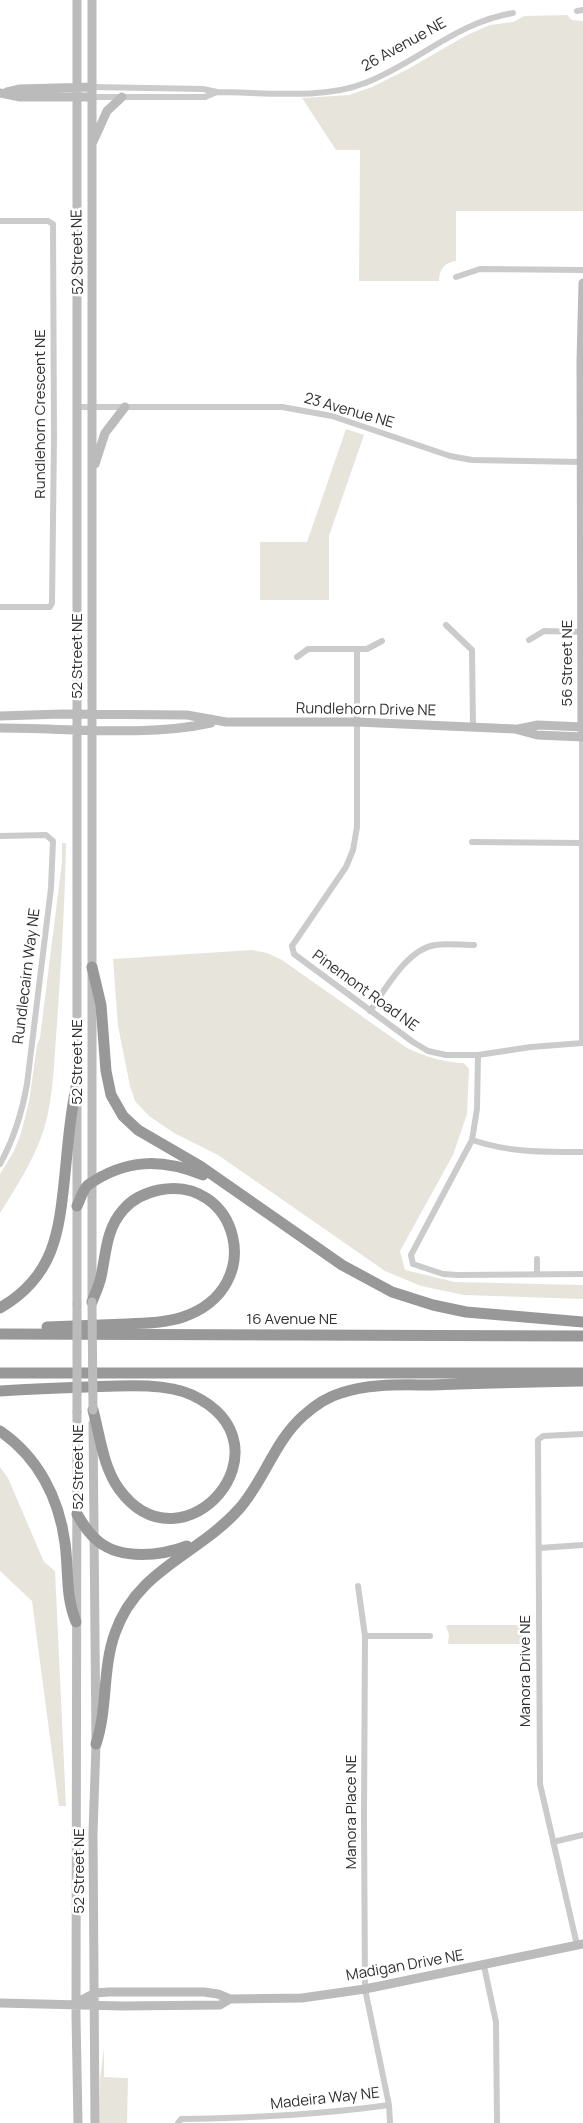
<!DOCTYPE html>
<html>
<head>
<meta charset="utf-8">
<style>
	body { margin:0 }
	canvas { display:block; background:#fff }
</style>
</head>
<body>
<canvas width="583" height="2123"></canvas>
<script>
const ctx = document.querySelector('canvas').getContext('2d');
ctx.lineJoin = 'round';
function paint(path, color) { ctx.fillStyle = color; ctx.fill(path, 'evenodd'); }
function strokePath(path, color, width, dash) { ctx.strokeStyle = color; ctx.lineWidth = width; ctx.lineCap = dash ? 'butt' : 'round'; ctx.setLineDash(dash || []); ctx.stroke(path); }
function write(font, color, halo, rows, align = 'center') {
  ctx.font = font + ' Manrope,sans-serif'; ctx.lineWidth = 5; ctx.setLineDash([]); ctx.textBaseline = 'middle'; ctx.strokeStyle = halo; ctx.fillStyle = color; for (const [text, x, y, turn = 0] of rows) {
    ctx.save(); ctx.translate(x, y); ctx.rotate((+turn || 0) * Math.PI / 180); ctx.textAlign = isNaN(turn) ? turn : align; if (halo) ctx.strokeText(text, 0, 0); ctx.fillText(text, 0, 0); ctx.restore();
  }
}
paint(new Path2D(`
	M567,15l5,5 11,1v190h-127v50c-11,1 -17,9 -17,20h-80l1,-131h-24l-34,-52 47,-3 23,-8 36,-18 59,-34 23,-10 23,-3 11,-6z
	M346,429l18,6 -35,101v64h-69v-58h47z
	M62,843h4c-1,61 -5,121 -9,181 -3,35 -3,72 -13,105 -10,31 -27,57 -44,84v-39l14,-23 7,-18 8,-31 8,-57 3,-7 22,-176z
	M252,950l15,3 15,7 125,88c19,9 36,14 57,15l5,6 -2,45 -14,41 -53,96 5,19 50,12 128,3v14l-119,-4 -43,-9 -36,-15 -167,-116 -44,-22 -25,-17 -14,-15 -5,-15 -12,-60 -5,-67z
	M0,1467l8,11 36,84 11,9 11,235h-7l-27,-205 -32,-30z
	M529,1625v19h-81l1,-9 -3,-9 2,-1z
	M104,2048v29l24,1 -1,45h-28l1,-45z`), '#e7e5db');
strokePath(new Path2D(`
	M577,11l6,-1
	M92,87l111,2 14,3c46,0 106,8 148,-9 52,-20 92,-61 148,-70
	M91,97h114l12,-5
	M0,221h48l5,3 1,214 -2,165 -2,4h-50
	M456,277l24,-8 103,1
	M77,407h205l50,9 118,40 22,4 109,2
	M446,625l26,25 1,77
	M529,640l15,-9 39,1
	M357,649v178l-4,23 -7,17 -54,79 2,8 119,88 15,9 18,4h32l53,-8 52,-4
	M297,657l11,-8h59l15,-8
	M0,836l46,-1 7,6 -2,47 -24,196c-5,29 -13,55 -27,80
	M472,842l109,1
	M370,1011c15,-21 37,-62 65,-66 12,-2 26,0 39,0
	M582,1043v-306
	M478,1055l-1,54 -5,31 -61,115 2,9 30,10 15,1 125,-1
	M472,1140c40,13 70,12 111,12
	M537,1274v-15
	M539,1548l44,-3
	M365,1636h65
	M553,1842l30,-7
	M577,1945l-37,-161 -2,-344 5,-4 40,-2
	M484,1966l12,56 1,101
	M389,2105l1,18
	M178,2123l3,-4c72,-1 137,-4 208,-14l-24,-116 -1,-172 1,-181 -7,-50`), '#cbcbcb', 6);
strokePath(new Path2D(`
	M92,0v1297
	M7,92l13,-3 72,-2
	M0,93l20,4h71
	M92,144l15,-33 15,-14
	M95,464l10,-31 20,-26
	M0,716l62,-2 125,1 39,7h131l158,7 22,6 46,2
	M0,728c67,0 147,9 211,-5
	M518,729l20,-4 45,2
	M582,737l-1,-376 2,-78
	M77,1090v-1090
	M77,1105v199
	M77,1412l-1,604 2,107
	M93,1423l3,321 -3,89 2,290
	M0,2003l122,3 98,-1 10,-6
	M76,2003l19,-10 14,-1h95l14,2 12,5 72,-1 63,-9 218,-45`), '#bbb', 9);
strokePath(new Path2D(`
	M92,967l9,38 5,66 5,24 12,21 15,14 62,36 142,99 50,27 41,13 33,7 117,10
	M77,1206c3,-6 6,-17 11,-21 37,-26 73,-27 115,-10
	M0,1308c55,-32 59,-76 65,-134 3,-30 5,-61 12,-91
	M47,1327c27,-1 53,-2 80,-3 19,-1 38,-1 56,-7 87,-30 53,-143 -24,-127 -14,3 -27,9 -36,20 -17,19 -17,44 -22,67 -2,9 -6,17 -9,25
	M0,1334l583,2
	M0,1373h583
	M0,1391c29,-2 58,-3 87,-4 31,-1 77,-5 105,8 106,50 -9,182 -73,94 -16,-22 -19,-53 -26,-79
	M0,1431c38,26 59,67 65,112 4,29 0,52 11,79
	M77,1514c6,11 12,20 22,28 23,18 62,14 88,4
	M96,1744c12,-36 6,-75 19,-111 22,-64 83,-78 124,-124 25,-28 35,-67 64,-93 11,-10 24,-19 38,-23 29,-10 61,-8 91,-8 50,-2 101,-3 151,-4`), '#989898', 11);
strokePath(new Path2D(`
	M92,1302l1,108
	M77,1304v108`), '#bbb', 9);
write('15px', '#313131', '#fff', [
	["26 Avenue NE",404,45,-29],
	["52 Street NE",78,252,-91],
	["23 Avenue NE",349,411,16],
	["Rundlehorn Crescent NE",41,414,-90],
	["52 Street NE",78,656,-90],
	["56 Street NE",568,663,-90],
	["Rundlehorn Drive NE",366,710,1],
	["Rundlecairn Way NE",27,976,-83],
	["Pinemont Road NE",365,991,36],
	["52 Street NE",78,1062,-90],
	["16 Avenue NE",292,1320],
	["52 Street NE",79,1467,-90],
	["Manora Drive NE",526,1671,-90],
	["Manora Place NE",352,1812,-90],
	["52 Street NE",80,1871,-90],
	["Madigan Drive NE",405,1966,-10],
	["Madeira Way NE",325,2099,-6]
]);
</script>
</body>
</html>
